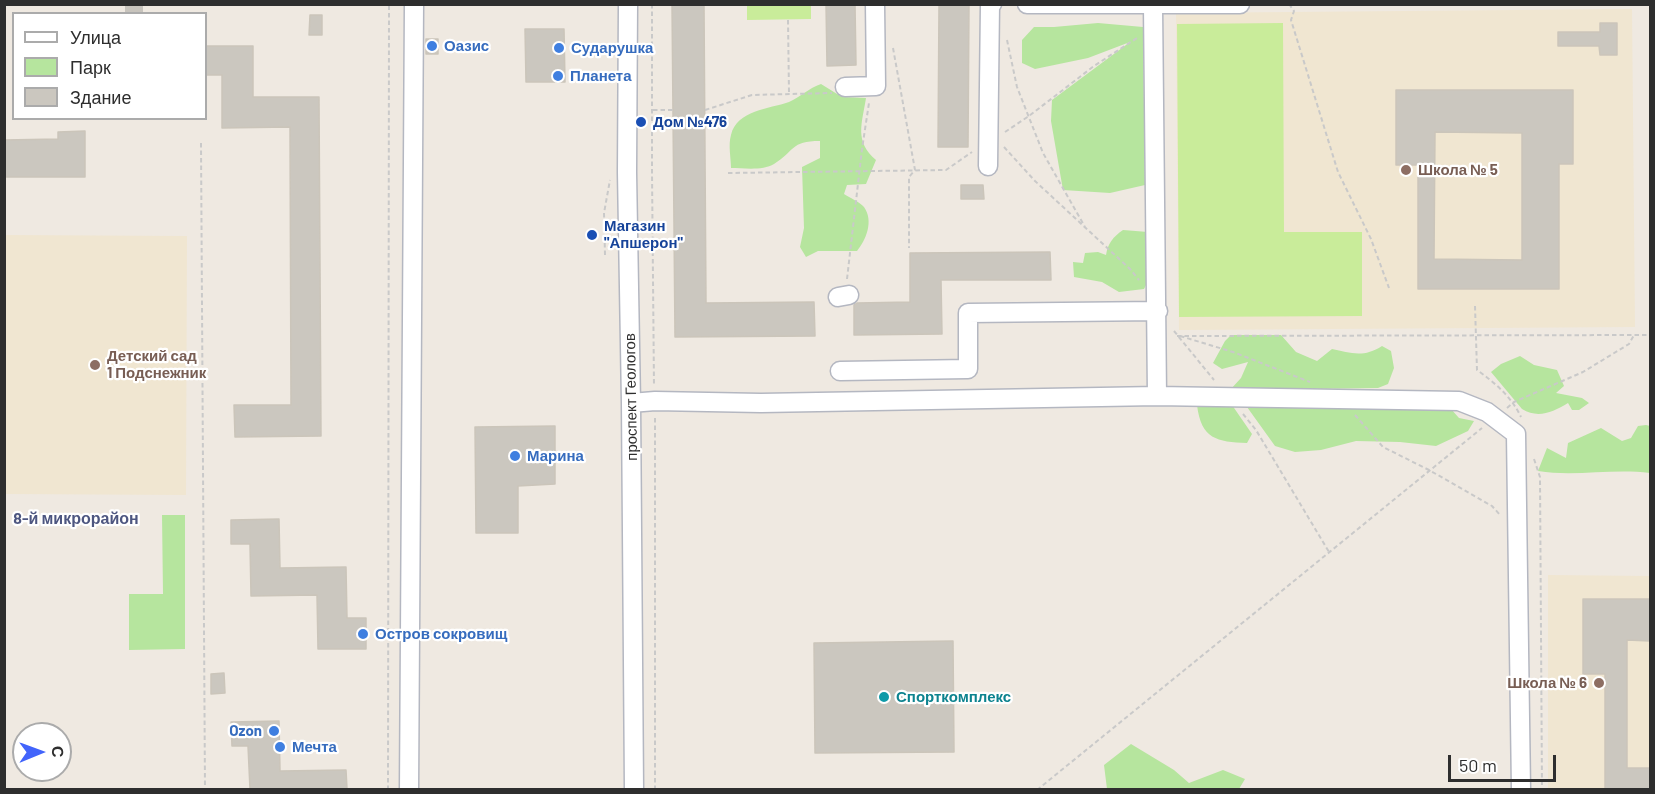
<!DOCTYPE html>
<html>
<head>
<meta charset="utf-8">
<style>
	body { margin:0 }
	#map { position:relative; width:1655px; height:794px; overflow:hidden; background:#efe9e1; font-family:Barlow,sans-serif }
	canvas { display:block }
	.frame { position:absolute; inset:0; border:6px solid #2e2e2e; pointer-events:none }
	.legend { position:absolute; left:12px; top:12px; width:195px; height:108px; box-sizing:border-box; background:#fff; border:2px solid #ababab; margin:0; padding:8px 10px; list-style:none; font-size:18px; color:#2e2e2e }
	.legend li { display:flex; align-items:center; gap:12px; height:30px }
	.legend b { width:30px; border:2px solid #ababab }
	.north { position:absolute; left:12px; top:722px; width:60px; height:60px; box-sizing:border-box; background:#fff; border:2px solid #ababab; border-radius:50%; rotate:89deg; font-size:16px; font-weight:700; line-height:24px; text-align:center; color:#2e2e2e }
	.north::after { content:''; display:block; margin:auto; width:21px; height:27px; background:#4264fb; clip-path:polygon(50% 0,100% 100%,50% 72%,0 100%) }
	.scale { position:absolute; left:1448px; top:755px; width:108px; height:27px; box-sizing:border-box; border:3px solid #2e2e2e; border-top:0; padding-left:8px; font-size:18px; line-height:21px; white-space:nowrap; color:#2e2e2e; -webkit-text-stroke:4px #fff; paint-order:stroke }
</style>
</head>
<body>
<div id="map">
<canvas width="1655" height="794"></canvas>
<div class="frame"></div>
<ul class="legend">
<li><b style="height:8px;background:#fff"></b>Улица</li>
<li><b style="height:16px;background:#b6e59e"></b>Парк</li>
<li><b style="height:16px;background:#cbc7bf"></b>Здание</li>
</ul>
<div class="north">С</div>
<div class="scale">50 m</div>
</div>
<script>
const ctx = document.querySelector('canvas').getContext('2d');
ctx.lineJoin = 'round';
function paint(path, color) { ctx.fillStyle = color; ctx.fill(path, 'evenodd'); }
function strokePath(path, color, width, dash) { ctx.strokeStyle = color; ctx.lineWidth = width; ctx.lineCap = dash ? 'butt' : 'round'; ctx.setLineDash(dash || []); ctx.stroke(path); }
function write(font, color, halo, rows, align = 'center') {
  ctx.font = font + ' Barlow,sans-serif'; ctx.lineWidth = 4.5; ctx.setLineDash([]); ctx.textBaseline = 'middle'; ctx.strokeStyle = halo; ctx.fillStyle = color; for (const [text, x, y, turn = 0] of rows) {
    ctx.save(); ctx.translate(x, y); ctx.rotate((+turn || 0) * Math.PI / 180); ctx.textAlign = isNaN(turn) ? turn : align; if (halo) ctx.strokeText(text, 0, 0); ctx.fillText(text, 0, 0); ctx.restore();
  }
}
paint(new Path2D(`
	M1632,9l3,318 -456,3 -3,-317z
	M5,235l182,1 -1,259 -181,-1z
	M1548,575l102,1v213h-102z`), '#f0e6d1');
paint(new Path2D(`
	M1098,23l45,4 2,158 -35,8 -47,-3 -12,-69 1,-21 78,-58 -42,16 -53,11 -13,-6v-23l12,-13h20z
	M821,84l21,13 24,1c-4,26 -12,43 10,62l-10,24 -19,1 -3,9c6,4 16,8 20,13 10,14 2,33 -7,44h-39l-12,6 -6,-10 4,-19 -2,-61 18,-9v-17c-30,0 -25,10 -46,23 -11,7 -31,4 -43,4 0,-10 -3,-23 0,-33 6,-25 38,-26 58,-33 11,-5 20,-14 32,-18z
	M1123,230l25,2 2,45 -6,12 -25,3 -17,-10 -28,-5 -1,-15 10,1 2,-10 13,-1 8,3c2,-12 7,-18 17,-25z
	M1231,335h50l15,17 21,9 15,-12c18,4 32,9 50,-3l9,5 3,17 -6,16 -10,4 -148,2 11,-12 7,-16 -26,7 -9,-6 12,-22z
	M1520,356l14,9 23,5 7,16 -8,7 26,5 7,5 -10,7h-7l-4,-7c-15,9 -30,16 -46,6l-31,-37 10,-8z
	M1197,405h35l20,29 -5,9c-30,-1 -46,-4 -50,-38z
	M1247,407l204,2 8,9 15,3 -6,10 -32,15 -36,-4 -44,-1 -35,9 -26,2 -20,-6z
	M1646,425l4,1v47c-37,-5 -75,4 -112,-2l9,-23 19,10 2,-15 33,-15 21,13 9,-3 7,-12z
	M162,515h23v134l-56,1v-56h34z
	M1131,744l43,26 15,13 34,-13 22,9 -6,10h-132l-3,-24z`), '#b6e59e');
paint(new Path2D(`
	M747,5h64v14l-64,1z
	M1283,23l1,209h78v84l-183,1 -2,-293z`), '#c9ec9a');
const building = new Path2D(`
	M672,4h32l2,299 108,-1 1,34 -140,1z
	M826,4h29l1,61 -29,1z
	M939,4h30l-1,143h-30z
	M310,15h12v20h-13z
	M1600,23h17v32h-17l-1,-9h-41v-14h42z
	M525,29h39l1,53h-39z
	M426,39h12v15h-12z
	M206,46h47v51h66l2,339 -86,1 -1,-32h57l-1,-278 -68,1v-53h-16z
	M1396,90h177v74h-14v125h-141v-124h-22zM1435,132l87,1v127l-88,-1z
	M85,131v46h-81v-37l54,-1v-7z
	M961,185h22l1,14h-23z
	M1050,252l1,28h-110l1,54 -88,1v-30l3,-2 53,-1v-49z
	M555,426v58l-37,2v47h-42l-1,-106z
	M279,519l1,49 66,-1 1,51h19v31h-48l-1,-54 -66,1 -1,-52h-19v-24z
	M1583,599h67v42l-23,-1v128h23v21h-45v-115h-22z
	M953,641l1,111 -139,1 -1,-110z
	M224,673l1,20 -14,1v-20z
	M279,721l1,50 66,-1 1,19h-97l-2,-43h-16l-1,-24z`);
paint(building, '#cbc7bf');
strokePath(building, '#cbc5ba', 1.5);
strokePath(new Path2D(`
	M134,4v10`), '#c8c4bd', 18, [18, 9]);
const minor = new Path2D(`
	M628,4l-1,168 4,231 3,387
	M1027,4h213
	M1153,6l4,390
	M845,87l31,-1 -1,-82
	M988,166l2,-161 2,-1
	M838,297l11,-2
	M840,371l128,-2v-56l190,-2
	M631,403l24,-2 106,2 396,-7 302,5 28,11 29,22 5,356
	M409,790l5,-786`);
strokePath(minor, '#b4b7c1', 21);
strokePath(new Path2D(`
	M652,4v168l2,214
	M1289,4l5,7 -3,9 47,152 33,67 18,49
	M788,20l1,74
	M1007,40l10,47 26,66 42,74
	M893,48l22,122 -6,7v71
	M653,110h20
	M705,110l47,-15 80,-2
	M1005,132l24,-16 65,-50 43,-28
	M201,143l4,647
	M1004,147l31,34 95,88 9,11
	M728,173l218,-3 26,-18
	M605,255l-1,-42 6,-33
	M847,279l15,-130 7,-46
	M1475,306l2,64c18,13 34,26 44,47
	M1174,331l40,49
	M1177,336l473,-1
	M1180,336l53,16 77,30
	M1507,408l7,-6 69,-30 46,-28 5,-9
	M1243,414l13,16 73,122
	M1355,415l28,32 46,23 63,36 9,10
	M1534,459l6,18 2,313
	M388,790l1,-786
	M655,790v-372
	M1037,790l445,-362`), '#c9c9c9', 2, [4.5, 3]);
strokePath(minor, '#fff', 18);
for (const [x, y, r, color] of [
	[432,46,6,"#3f7fe0"],
	[559,48,6,"#3f7fe0"],
	[558,76,6,"#3f7fe0"],
	[641,122,6,"#1a4fb4"],
	[1406,170,6,"#8d6e63"],
	[592,235,6,"#1a4fb4"],
	[95,365,6,"#8d6e63"],
	[515,456,6,"#3f7fe0"],
	[363,634,6,"#3f7fe0"],
	[1599,683,6,"#8d6e63"],
	[884,697,6,"#0f9aa8"],
	[274,731,6,"#3f7fe0"],
	[280,747,6,"#3f7fe0"]
]) { const dot = new Path2D(); dot.arc(x, y, r, 0, 2 * Math.PI); ctx.fillStyle = color; ctx.fill(dot); strokePath(dot, '#fff', 2); }
write('bold 15px', '#366cbe', '#fff', [
	["Оазис",444,46],
	["Сударушка",571,48],
	["Планета",570,76],
	["Марина",527,456],
	["Остров сокровищ",375,634],
	["Ozon",262,731,"right"],
	["Мечта",292,747]
], 'left');
write('bold 15px', '#164399', '#fff', [
	["Дом №476",653,122],
	["Магазин",604,226],
	["\"Апшерон\"",604,243]
], 'left');
write('bold 15px', '#785e54', '#fff', [
	["Школа № 5",1418,170],
	["Детский сад",107,356],
	["1 Подснежник",107,373],
	["Школа № 6",1587,683,"right"]
], 'left');
write('15px', '#2e2e2e', '#fff', [
	["проспект Геологов",631,397,-91]
]);
write('bold 15px', '#0d838f', '#fff', [
	["Спорткомплекс",896,697]
], 'left');
write('bold 16px', '#4d5680', '#fff', [
	["8-й микрорайон",76,519]
]);
</script>
</body>
</html>
